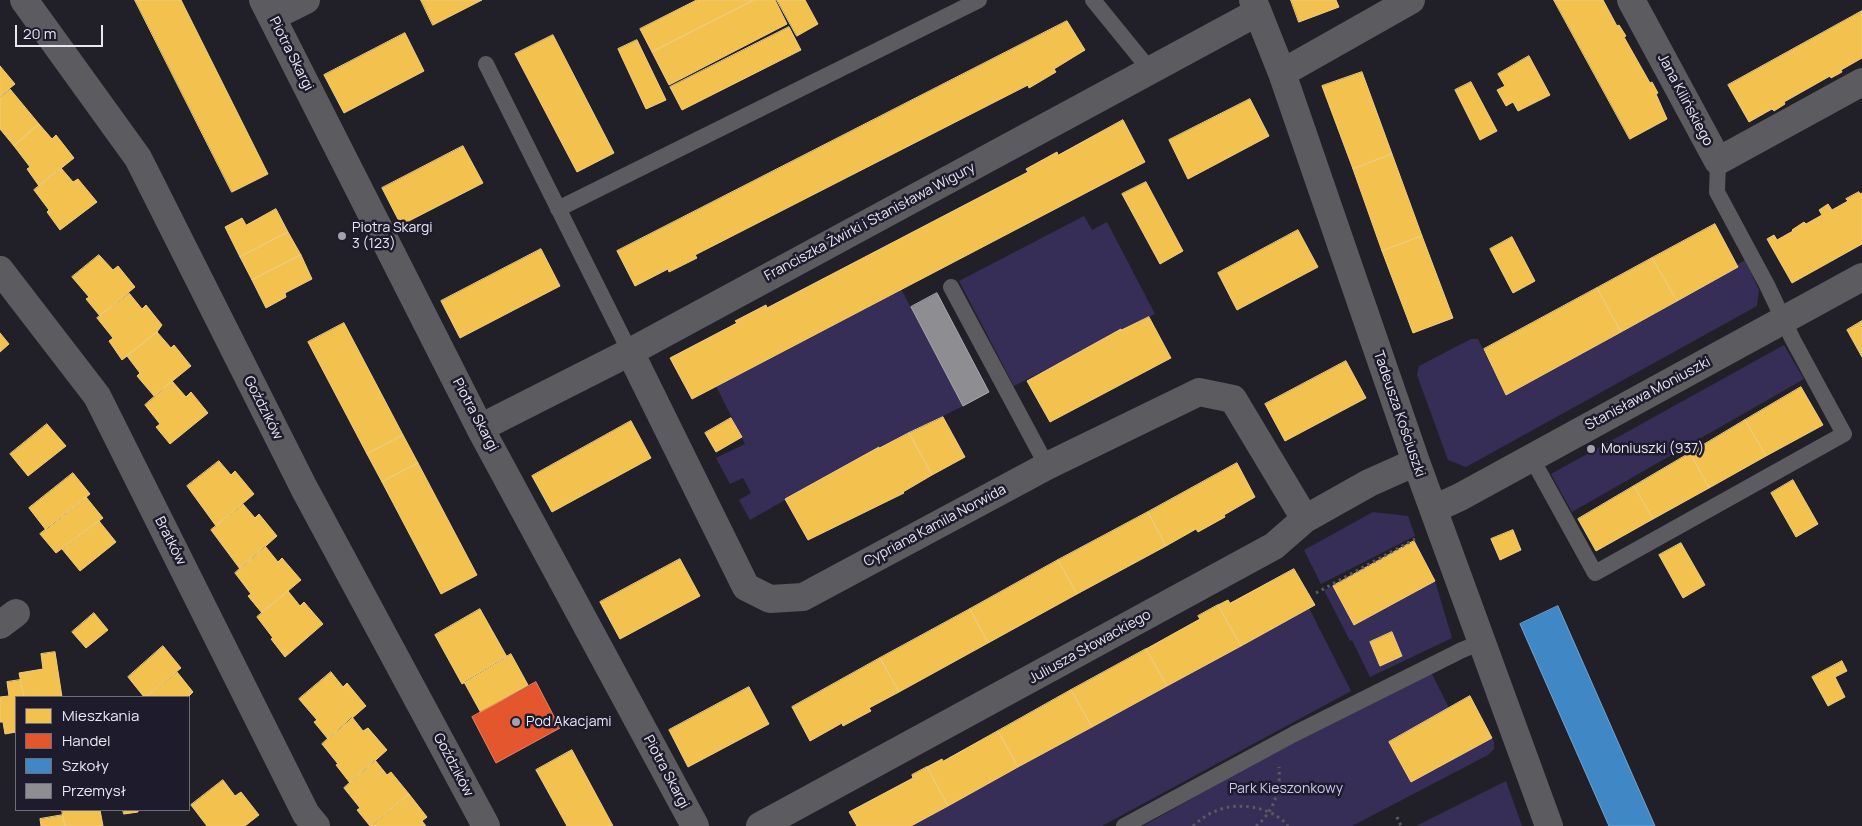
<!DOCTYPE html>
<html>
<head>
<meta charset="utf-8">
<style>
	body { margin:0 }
	#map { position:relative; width:1862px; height:826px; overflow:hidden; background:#212028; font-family:Manrope,sans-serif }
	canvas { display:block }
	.legend { position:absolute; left:15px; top:696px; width:175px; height:115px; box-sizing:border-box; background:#1e1c2c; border:1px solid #6f6d7c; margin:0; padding:6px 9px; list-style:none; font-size:15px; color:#e9e7f3 }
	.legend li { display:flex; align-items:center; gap:10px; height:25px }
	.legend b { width:25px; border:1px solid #6f6d7c }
	.scale { position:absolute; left:15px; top:25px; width:88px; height:22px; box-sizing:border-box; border:2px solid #e9e7f3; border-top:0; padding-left:6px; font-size:15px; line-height:18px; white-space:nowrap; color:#e9e7f3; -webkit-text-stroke:4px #1e1c2c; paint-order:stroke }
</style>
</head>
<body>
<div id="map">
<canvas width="1862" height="826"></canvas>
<ul class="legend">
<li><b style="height:14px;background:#f2c14e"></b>Mieszkania</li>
<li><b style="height:14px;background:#e4572e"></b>Handel</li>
<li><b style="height:14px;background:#3f88c5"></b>Szkoły</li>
<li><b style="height:14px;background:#8d8d92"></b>Przemysł</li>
</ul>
<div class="scale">20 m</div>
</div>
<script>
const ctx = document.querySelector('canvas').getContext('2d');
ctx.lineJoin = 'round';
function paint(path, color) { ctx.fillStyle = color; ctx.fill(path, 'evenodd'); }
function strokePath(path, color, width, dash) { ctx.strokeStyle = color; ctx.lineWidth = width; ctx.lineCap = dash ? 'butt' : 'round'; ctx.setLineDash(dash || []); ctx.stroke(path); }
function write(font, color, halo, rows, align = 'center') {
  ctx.font = font + ' Manrope,sans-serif'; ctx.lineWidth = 5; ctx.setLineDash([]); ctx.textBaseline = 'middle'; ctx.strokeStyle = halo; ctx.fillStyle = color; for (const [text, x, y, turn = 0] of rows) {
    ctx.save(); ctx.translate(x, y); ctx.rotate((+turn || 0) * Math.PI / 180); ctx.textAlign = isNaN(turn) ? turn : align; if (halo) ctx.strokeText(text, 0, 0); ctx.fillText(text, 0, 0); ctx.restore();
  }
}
paint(new Path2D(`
	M1084,216l8,14 15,-8 48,92 -141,72 -55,-105z
	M1745,260l14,30 -2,16 -291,161 -18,-7 -31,-85 2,-9 52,-27h7l28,56 232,-128 -1,-2z
	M901,289l62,117 -84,42 -1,-1 -128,73 -11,-20 12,-7 -8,-15 -13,6 -14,-26 29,-14 -29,-58z
	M1784,345l20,34 -232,133 -21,-38z
	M1373,512l35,4 7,20 -94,48 -17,-34z
	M1435,581l17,57 -82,39 -18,-37 -2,1 -26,-51 9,-4 21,39z
	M1309,608l42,83 -249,135h-191z
	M1431,672l18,36 21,-12 24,46v7l-6,6 -136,71h-209l159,-89z
	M1506,781l16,45h-106z`), '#362e56');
const homes = new Path2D(`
	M135,0h46l87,174 -36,18z
	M421,0h61l-49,25z
	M697,0h57l-102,52 -12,-23z
	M754,0h21l12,24 -118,61 -17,-33z
	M777,0h28l13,24 -21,12z
	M1291,0h45l3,7 -40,15z
	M1554,0h49l14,26 2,-1 7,11 -2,1 26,46 2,-1 6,11 -2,1 11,25 -37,20z
	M1862,11v47l-21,12 1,2 -11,6 -1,-2 -46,26 1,2 -11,7 -2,-2 -23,13 -21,-37z
	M1067,21l18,29 -31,19 2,3 -27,16 -1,-3 -333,170 2,3 -28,14 -1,-3 -33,17 -18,-35z
	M789,27l12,23 -119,60 -12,-23z
	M405,33l19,38 -80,42 -20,-38z
	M553,35l61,118 -37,19 -62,-118z
	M637,40l29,60 -20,9 -28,-60z
	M1529,56l21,39 -32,16 -5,-9 -7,4 -9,-16 8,-4 -7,-12z
	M0,66l15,18 -15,12z
	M1362,72l30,82 -39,15 -31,-83z
	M1471,82l26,49 -17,9 -25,-50z
	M10,89l29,35 -25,22 -14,-17v-32z
	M1250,99l19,37 -81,43 -19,-39z
	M1123,120l22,42 -453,237 -22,-41 67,-35 -2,-2 31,-16 1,3 261,-136 -2,-3 31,-17 1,3z
	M39,124l13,15 4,-4 18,23 -35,28 -12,-17 3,-2 -16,-21z
	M463,146l20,37 -82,42 -19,-37z
	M1392,154l30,82 -40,15 -29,-82z
	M61,168l12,14 5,-3 19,23 -37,28 -13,-18 2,-2 -15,-20z
	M1146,182l37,69 -23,13 -38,-70z
	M1859,192l1,2 2,-1v51l-70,39 -25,-44 7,-4 3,5 16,-9 -1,-1 12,-8 2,2 16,-9 -3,-5 9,-6 4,6 16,-9 -2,-2z
	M276,209l12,23 -48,25 -15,-30 17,-9 4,7z
	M1715,224l23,43 -61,34 -25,-43z
	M1298,230l20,37 -81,43 -19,-37z
	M288,232l13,23 -49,25 -12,-23z
	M1422,236l31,82 -40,15 -31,-82z
	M1512,237l23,44 -22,12 -23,-44z
	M541,249l19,37 -100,52 -19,-37z
	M99,255l14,15 5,-4 17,21 -35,29 -14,-17 3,-2 -17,-20z
	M301,255l11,24 -27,14 1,4 -20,11 -14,-28z
	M1652,258l25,43 -56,31 -24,-44z
	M1597,288l24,44 -115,63 -22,-46z
	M129,293l13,16 4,-4 16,20 -5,7 -35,28 -13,-19 4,-3 -16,-20z
	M1149,317l22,41 -121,64 -23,-41 94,-52v1z
	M1862,321v36l-15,-27z
	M344,323l59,112 -36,19 -59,-112z
	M157,332l14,16 3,-3 17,21 -37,30 -17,-20 3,-3 -13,-17z
	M0,333l9,11 -9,8z
	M1346,361l20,37 -81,43 -20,-37z
	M172,381l14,16 5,-5 17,21 -38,31 -14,-17 4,-3 -15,-19z
	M1801,387l22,38 -57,31 -21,-36z
	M943,417l22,40 -33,18 -23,-42z
	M731,418l11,19 -26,15 -11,-19z
	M1745,420l21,36 -57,32 -19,-35z
	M631,421l20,37 -99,54 -20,-36z
	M47,424l19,22 -38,30 -18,-22z
	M909,433l23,42 -29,17 1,1 -96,47 -23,-41 94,-52v1z
	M403,435l15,28 -36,19 -15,-28z
	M1690,453l19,35 -56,31 -19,-33z
	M219,461l12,14 4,-4 19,23 -38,32 -29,-40z
	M418,463l59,112 -36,19 -59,-112z
	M1237,463l18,34 -31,18 1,2 -27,15 -2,-3 -30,17 -18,-34z
	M73,473l17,21 -44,36 -17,-22z
	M1793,480l25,44 -22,13 -25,-44z
	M1634,486l19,33 -57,32 -18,-32z
	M86,497l17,21 -47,35 -16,-19z
	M243,504l12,14 4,-4 18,22 -37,33 -29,-39z
	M1148,512l18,34 -89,48 -19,-34z
	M99,521l17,21 -36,29 -18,-22z
	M1513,530l8,20 -21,10 -9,-21z
	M1414,541l21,40 -81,44 -21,-39z
	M1681,543l24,42 -22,13 -24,-43z
	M265,546l13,16 4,-4 19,22 -39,33 -14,-17 3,-2 -16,-21z
	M680,559l20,37 -80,43 -20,-37z
	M1058,560l19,34 -89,49 -18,-34z
	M1294,569l21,36 -74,41 -23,-41 10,-5 2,3z
	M288,591l12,15 4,-4 19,22 -38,33 -14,-18 2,-1 -16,-21z
	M1218,605l23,41 -74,40 -21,-37 54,-30 -2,-3z
	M480,609l27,48 -45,27 -27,-49z
	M970,609l18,34 -89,49 -19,-34z
	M94,613l14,17 -22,18 -14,-16z
	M1392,632l10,24 -22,10 -10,-24z
	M163,646l18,22 -35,29h-2l-16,-20z
	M1146,649l21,37 -75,41 -21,-37z
	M55,652l7,45h-26l-1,-1 -11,1 -5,-24 24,-4 -2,-15z
	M511,654l17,31 -47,28 -17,-31z
	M880,658l19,34 -30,16 2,3 -28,15 -1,-3 -32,18 -18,-34z
	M1842,661l5,10 -12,6 10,20 -17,9 -16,-29z
	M177,672l16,20 -5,5h-42z
	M331,672l12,15 4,-4 19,23 -38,33 -14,-17 3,-2 -18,-21z
	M20,680l4,17h-8v35l-11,2 -2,-12h-3v-25l9,-1 -2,-14z
	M749,687l20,37 -81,43 -19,-37z
	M1071,690l21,37 -74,40 -20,-36z
	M1470,696l22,42 -81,44 -22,-40z
	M352,717l11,14 5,-3 19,22 -37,33 -14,-18 2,-1 -16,-20z
	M998,731l20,36 -70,39 -21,-39 15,-8 1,2z
	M572,750l41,76h-46l-31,-56z
	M375,760l12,15 4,-3 18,22 -39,32 -13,-16 3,-2 -16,-20z
	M927,767l21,39 -37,20h-54l-8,-14 64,-34 -1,-3z
	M223,780l12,16 6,-4 18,23 -14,11h-38l-16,-21z
	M409,794l18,23 -5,4 4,5h-55z
	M62,810h38l3,16h-38z
	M123,810h15v2l-14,2z
	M63,815l2,11h-24l-1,-7z`);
paint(homes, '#f2c14e');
strokePath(homes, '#efcc80', 1);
const shops = new Path2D(`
	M536,682l24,46 -64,35 -24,-46z`);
paint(shops, '#e4572e');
strokePath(shops, '#e68269', 1);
const schools = new Path2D(`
	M1558,606l97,220h-46l-89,-202z`);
paint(schools, '#3f88c5');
strokePath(schools, '#72a4d3', 1);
const industry = new Path2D(`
	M937,293l52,99 -26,14 -52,-99z`);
paint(industry, '#8d8d92');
strokePath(industry, '#a9a8af', 1);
strokePath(new Path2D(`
	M1316,593l99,-54
	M1397,817l4,9
	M1193,826c7,-6 14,-12 23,-15 22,-10 57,-4 72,15
	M1256,826c18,-14 25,-37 23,-59`), '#5c5c60', 3, [2.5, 4]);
strokePath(new Path2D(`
	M1093,0l57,70
	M486,64l144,288
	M558,209l421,-209
	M951,287l96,179
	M1531,457l64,116 249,-139 -51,-94 -26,-55 -50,-93 1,-31
	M1124,826l170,-92 168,-84 20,-8`), '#5c5b5f', 16);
strokePath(new Path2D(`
	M24,0l114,158 166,330 182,338
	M263,0l217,428 215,398
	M1253,0l29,73 134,389 133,364
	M1631,0l87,161 144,-79
	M272,17l34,-17
	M1282,73l129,-73
	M0,270l97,126 209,418 10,12
	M630,352l116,235 24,12 33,-2 244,-131 152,-74 34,7 72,120
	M480,428l150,-76 628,-340
	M1434,509l26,-12 402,-220
	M0,625l16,-12
	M760,826l514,-280 31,-27 64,-36 47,-21`), '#5c5b5f', 28);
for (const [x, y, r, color] of [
	[342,236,5,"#a3a1ac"],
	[1591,449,5,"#a3a1ac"],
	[516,722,5,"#a3a1ac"]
]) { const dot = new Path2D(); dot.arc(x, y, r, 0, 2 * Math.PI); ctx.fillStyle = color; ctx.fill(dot); strokePath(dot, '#1e1c2c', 2); }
write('14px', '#e9e7f3', '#1e1c2c', [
	["Piotra Skargi",291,54,63],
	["Jana Kilińskiego",1685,100,62],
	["Franciszka Żwirki i Stanisława Wigury",870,222,-28],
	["Stanisława Moniuszki",1648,394,-28],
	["Goździków",263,408,63],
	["Tadeusza Kościuszki",1399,414,71],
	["Piotra Skargi",475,415,62],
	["Cypriana Kamila Norwida",935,526,-28],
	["Bratków",170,541,63],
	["Juliusza Słowackiego",1090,647,-29],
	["Goździków",453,765,62],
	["Piotra Skargi",666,772,62]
]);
write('14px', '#e9e7f3', '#1e1c2c', [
	["Piotra Skargi",352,228],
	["3 (123)",352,244],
	["Moniuszki (937)",1601,449],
	["Pod Akacjami",526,722]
], 'left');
write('14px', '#cac5ef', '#1e1c2c', [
	["Park Kieszonkowy",1286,789]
]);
</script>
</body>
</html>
